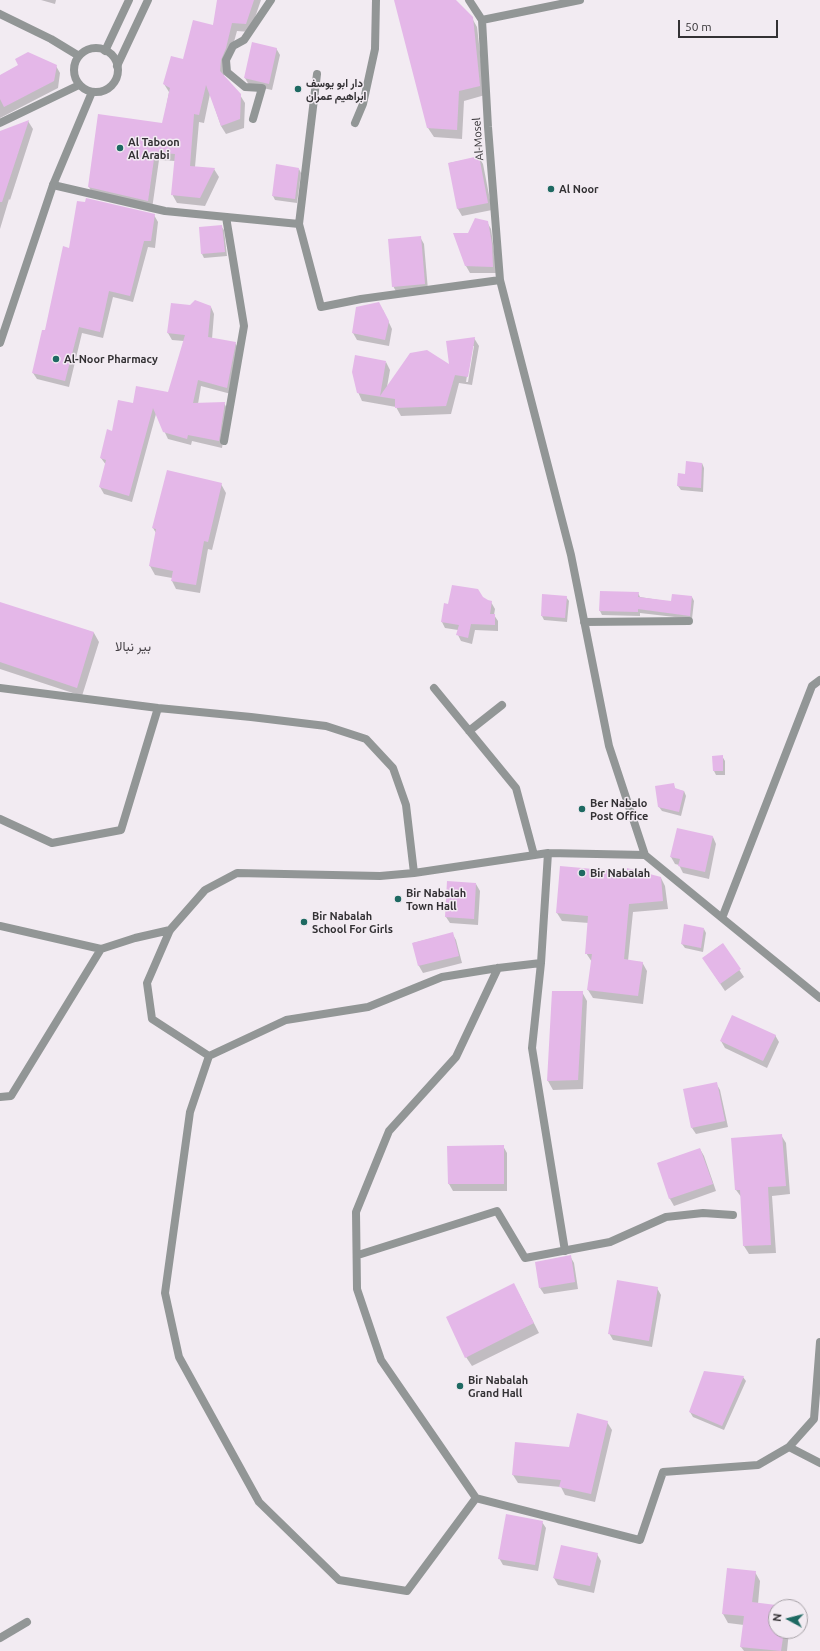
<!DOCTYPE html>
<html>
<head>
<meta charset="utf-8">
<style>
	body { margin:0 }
	#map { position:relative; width:820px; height:1651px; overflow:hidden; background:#f2ebf2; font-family:Ubuntu,sans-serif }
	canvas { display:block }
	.north { position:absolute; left:768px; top:1599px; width:40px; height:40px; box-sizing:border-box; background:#f2ebf2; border:1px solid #a6a1a6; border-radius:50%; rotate:277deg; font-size:11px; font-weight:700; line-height:16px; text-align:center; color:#333134 }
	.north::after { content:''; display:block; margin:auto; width:14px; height:18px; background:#1e6962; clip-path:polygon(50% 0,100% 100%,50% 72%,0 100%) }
	.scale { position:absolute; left:678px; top:20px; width:100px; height:18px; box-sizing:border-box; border:2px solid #333134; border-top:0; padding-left:5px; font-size:12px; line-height:14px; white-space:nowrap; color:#333134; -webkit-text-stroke:3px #f2ebf2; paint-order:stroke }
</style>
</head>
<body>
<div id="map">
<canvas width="820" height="1651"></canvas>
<div class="north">N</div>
<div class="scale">50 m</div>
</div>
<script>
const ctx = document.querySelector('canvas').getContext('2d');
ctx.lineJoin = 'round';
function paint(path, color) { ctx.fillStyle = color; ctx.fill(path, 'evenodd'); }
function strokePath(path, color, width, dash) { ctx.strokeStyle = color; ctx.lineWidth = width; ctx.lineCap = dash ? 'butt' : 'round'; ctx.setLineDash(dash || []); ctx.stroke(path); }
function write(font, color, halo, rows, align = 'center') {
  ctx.font = font + ' Ubuntu,Vazirmatn,sans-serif'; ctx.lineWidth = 3; ctx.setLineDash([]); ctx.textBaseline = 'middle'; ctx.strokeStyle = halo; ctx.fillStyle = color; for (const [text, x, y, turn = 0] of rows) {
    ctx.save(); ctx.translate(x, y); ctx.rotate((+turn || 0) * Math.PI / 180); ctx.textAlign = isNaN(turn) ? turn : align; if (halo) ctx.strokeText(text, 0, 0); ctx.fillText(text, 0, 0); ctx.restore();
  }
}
paint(new Path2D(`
	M41,0h15l-1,4z
	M217,0h44l-11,32 -13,-1 -7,25 -5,11 -1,10 16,18 5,8 -1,25 -18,6 -5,-8 -11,-32 -6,29 -5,-1 -4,45 19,2 5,8 -14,29 -28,-3 -5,-9 3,-33 -16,-1 -7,49 -59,-14 -4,-8 10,-72 64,9 6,-32 -5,-8 49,-57 5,-23z
	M395,0h60l17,18 5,9 8,68 -21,6 -2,38 -28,-2 -6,-9z
	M276,48l4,7 -8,35 -23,-5 -4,-7z
	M20,66h36l4,7 -2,15 -58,30v-42z
	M28,121l5,8 -23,71 -1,-1 -9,30v-97z
	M479,157l4,7 9,46 -30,6 -4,-7 -9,-46z
	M299,169l2,4 -4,30 -22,-3 -2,-4z
	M154,215l4,7 -3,26 -7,-1 -15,55 -20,-5 -10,41 -21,-5 -13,54 -32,-8 -4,-6 36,-124z
	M487,222l4,7 6,44h-27l-4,-7 3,-32z
	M221,226l3,4 3,26 -23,2 -2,-4z
	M420,237l4,7 4,46 -31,3 -4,-7z
	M172,305l39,2 3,7 -2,25 23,4 4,6 -8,45 -30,-8 -3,18 26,-1 4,7 -6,38 -30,-7 -1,4 -23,-6 -12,-25 -24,88 -28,-8 -4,-7 6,-22 -5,-7 12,-26 20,-28 36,-11 15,-52 -12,-1 -4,-7z
	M383,310l9,19 -3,17 -32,-6 -4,-7z
	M474,338l5,8 -7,39 -13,-2 -8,31 -50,2 -5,-9 -34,-6 -4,-9 28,-30 4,8 -3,17 64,-21zM472,346h2l-6,36h-2z
	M702,463l2,5 -1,24 -22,-2 -3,-4z
	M221,484l5,9 -14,57 -4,-1 -8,44 -24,-4 -4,-8v-3l-17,-3 -5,-9 6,-33 -3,-5z
	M638,593l2,4 32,5 20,-5 2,4 -2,18 -52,-6v3l-38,-1 -2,-4z
	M566,597l3,4 -2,21 -23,-2 -2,-4z
	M482,598l9,4 4,7 -1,6 4,6v10l-23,-1 -3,14 -11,-3 -3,-6v-5l-13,-2 -3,-6 7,-17z
	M0,603l94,30 5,9 -17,54 -82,-27z
	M722,756l3,5v14h-9l-2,-4 -1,-14z
	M673,784l3,6 8,1 2,5 -5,20 -19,-5 -3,-4z
	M713,837l3,7 -7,35 -26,-6 -4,-8 -4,-1 -4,-7z
	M661,878l4,8 3,23 -35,3 -5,49 14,1 5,9 -4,33 -50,-6 -5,-8 4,-28 -6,-9 3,-30 -27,-2 -5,-8z
	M476,884l4,7 -2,34 -28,-2 -4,-6z
	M704,929l2,4 -3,19 -18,-4 -3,-4z
	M452,933l4,7 6,23 -39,10 -4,-7 -6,-23z
	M722,944l22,33 -19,14 -22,-33z
	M553,992h29l5,9 -4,88 -30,1 -5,-9z
	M775,1035l4,7 -12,26 -42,-20 -4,-7z
	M716,1083l4,7 8,37 -32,7 -4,-6z
	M781,1135l5,8 4,51 -18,2 4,57 -27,1 -5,-8 -2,-48 -6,-8z
	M503,1146l4,7v38h-54l-4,-7 -1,-37z
	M700,1149l4,7 12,35 -42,15 -4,-7 -12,-36z
	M570,1256l4,7 4,26 -34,5 -4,-6z
	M657,1288l4,7 -9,52 -39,-7 -4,-7z
	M519,1294l20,39 -67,33 -6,-9z
	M743,1377l3,4 -22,49 -31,-13 -3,-5z
	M607,1422l5,8 -17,72 -30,-7 -4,-8 -43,-4 -5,-8 57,-27z
	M542,1522l4,6 -8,43 -35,-6 -4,-7z
	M597,1554l4,7 -7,32 -36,-8 -4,-7z
	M755,1572l5,9 -2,23 28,3h-10v24h13l-2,20h-43l-3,-4 3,-22 -16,-2 -5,-9z`), '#0003');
paint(new Path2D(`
	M217,0h37l-8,24 -14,-1 -6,25 -5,12 -1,11 21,23 -1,25 -19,7 -15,-41 -7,30 -5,-1 -4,52 25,2 -15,30 -29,-3 4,-41 -20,-2 -7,49 -60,-14 10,-73 64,9 8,-35 -7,-4 8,-28 12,3 10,-39 20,5z
	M394,0h62l17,17 7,69 -21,5 -2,39 -30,-2z
	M252,42l25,6 -8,36 -25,-6z
	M28,52l29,13 -3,16 -50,26 -4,-8v-24l18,-10 -3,-6z
	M29,120l-27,82h-2v-71z
	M479,156l9,47 -31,6 -9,-46z
	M276,164l23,4 -4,31 -23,-3z
	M86,198l69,16 -4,27h-7l-14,55 -21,-5 -9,41 -21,-5 -14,54 -33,-8 10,-43h3l18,-84 6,2 8,-47 8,1z
	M475,218l13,3 4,23 1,23 -28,-1 -12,-33h15z
	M222,225l3,27 -24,2 -2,-27z
	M421,236l4,48 -33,3 -4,-48z
	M195,300l16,6 -3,31 28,5 -9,46 -29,-8 -5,23 32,-1 -6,39 -31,-6 -1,4 -24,-7 -10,-24 -24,88 -30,-9 7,-27 -6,-2 7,-29 5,2 6,-31 15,3 3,-17 32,6 17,-57 -18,-2 4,-30 19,2z
	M379,302l10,19 -4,19 -33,-7 4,-26z
	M475,337l-7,40 -13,-2 -9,31 -51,2v-9l-38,-6 -5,-21 3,-17 31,6 -6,35 30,-43 17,-3 22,14 -3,-23z
	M686,461l16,2 -1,25 -24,-2 1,-13 7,1z
	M167,470l55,13 -14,59 -4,-1 -8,44 -25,-4 2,-10 -24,-5 7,-37 -4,-1z
	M452,585l26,4 5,8 5,3 4,1 -2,13h5v11l-24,-1 -3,14 -12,-3 3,-10 -18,-3 3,-19 4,1z
	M600,591l39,1 -1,5 33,4 1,-7 20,2 -2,20 -52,-7v3l-39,-1z
	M542,594l25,2 -2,22 -24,-2z
	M0,602l94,30 -17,56 -77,-26z
	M723,755v16h-10l-1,-15z
	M674,783l1,5 9,3 -5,21 -21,-5 -3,-21z
	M677,828l36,8 -8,36 -27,-6 2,-7 -10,-2z
	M560,866l67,6v-4l34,9 2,24 -34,3 -5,55 19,3 -5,34 -51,-6 5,-36h-7l3,-38 -32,-3z
	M447,881l29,2 -2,36 -29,-2z
	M684,924l20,4 -3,20 -20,-4z
	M453,932l6,24 -41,10 -6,-23z
	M723,943l18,26 -21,15 -18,-26z
	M552,991h31l-5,89 -31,1z
	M732,1015l44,20 -13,26 -43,-20z
	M717,1082l8,39 -34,7 -8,-39z
	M782,1134l4,52 -18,1 3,58 -28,1 -3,-56h-5l-4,-52z
	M504,1145v39h-56l-1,-38z
	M700,1148l13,36 -44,15 -12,-36z
	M571,1255l4,27 -36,6 -4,-26z
	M617,1280l41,7 -9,54 -41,-7z
	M514,1283l20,40 -69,35 -19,-41z
	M704,1371l40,5 -22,50 -33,-14z
	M577,1413l31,8 -17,73 -32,-7 2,-7 -49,-5 3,-33 54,5z
	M506,1514l37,7 -8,44 -37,-6z
	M561,1545l37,8 -8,33 -37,-8z
	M727,1568l29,3 -4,31 24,3v26h8l-3,20 -41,-4 4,-31 -22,-2z`), '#e4b7e8');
strokePath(new Path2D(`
	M469,0l13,20 6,107 12,153
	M482,20l98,-20
	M105,51l24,-51
	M117,66l31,-66
	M253,119l9,-31 -17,-1 -18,-15 -1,-12 7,-14 11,-6 27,-40
	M0,123l79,-38
	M355,123l8,-19 12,-55 1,-49
	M53,185l112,26 134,13 22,83 40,-8 139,-19 71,275 38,191 36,109
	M299,224l18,-150
	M224,441l20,-115 -18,-109
	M584,622l105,-1
	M820,680l-8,6 -90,232 98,80
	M0,688l158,20 93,9 75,9 40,13 27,29 13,37 8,68
	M434,688l82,100 18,67
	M469,731l33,-26
	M0,819l52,24 69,-13 37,-122
	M548,853l-7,110 -9,85 33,203
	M0,926l101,23 34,-11 35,-8
	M498,968l-42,89 -67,74 -33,81 1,77 24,71 95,138 164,42 23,-68 95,-7 31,-18 31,16
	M209,1056l-57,-37 -5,-36 23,-53 35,-40 32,-17 143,3 34,-3 134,-20 97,2 77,63
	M0,1097l11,-1 90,-147
	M358,1255l139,-44 28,47 85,-16 56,-25 37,-4 30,2
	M789,1447l25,-28 6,-77
	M476,1498l-69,93 -68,-11 -80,-78 -80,-145 -14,-64 25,-181 19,-56 77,-36 82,-13 74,-30 56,-9 43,-5
	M0,1638l27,-16`), '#929696', 8);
strokePath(new Path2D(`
	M0,14l51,25 28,17
	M74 70a22 22 0 1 1 44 0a22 22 0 1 1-44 0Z
	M0,343l53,-158 39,-93`), '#929696', 8);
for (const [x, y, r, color] of [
	[298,89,4,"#1e6962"],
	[120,148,4,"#1e6962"],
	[551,189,4,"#1e6962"],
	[56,359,4,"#1e6962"],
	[582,809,4,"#1e6962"],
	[582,873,4,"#1e6962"],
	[398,899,4,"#1e6962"],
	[304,922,4,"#1e6962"],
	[460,1386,4,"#1e6962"]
]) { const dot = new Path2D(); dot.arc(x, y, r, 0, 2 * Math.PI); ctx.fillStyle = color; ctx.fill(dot); strokePath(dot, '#f2ebf2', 1.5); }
write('bold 11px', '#333134', '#f2ebf2', [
	["دار ابو يوسف",306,83],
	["ابراهيم عمران",306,96],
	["Al Taboon",128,142],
	["Al Arabi",128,155],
	["Al Noor",559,189],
	["Al-Noor Pharmacy",64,359],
	["Ber Nabalo",590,803],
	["Post Office",590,816],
	["Bir Nabalah",590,873],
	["Bir Nabalah",406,893],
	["Town Hall",406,906],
	["Bir Nabalah",312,916],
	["School For Girls",312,929],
	["Bir Nabalah",468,1380],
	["Grand Hall",468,1393]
], 'left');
write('11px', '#333134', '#f2ebf2', [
	["Al-Mosel",478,139,-94]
]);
write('13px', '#454045', '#f2ebf2', [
	["بير نبالا",133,647]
]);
</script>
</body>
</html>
